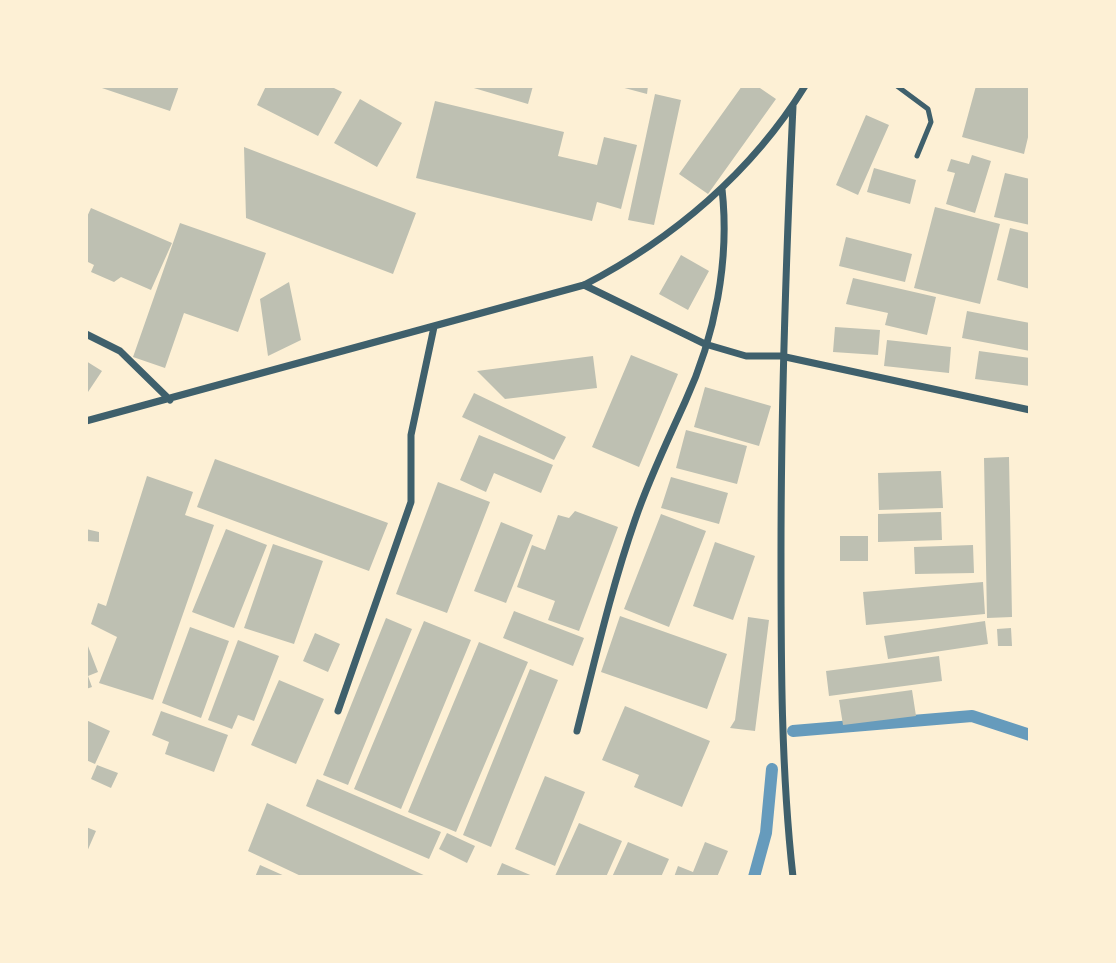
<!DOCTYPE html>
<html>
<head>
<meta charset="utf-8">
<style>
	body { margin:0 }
	#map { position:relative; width:1116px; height:963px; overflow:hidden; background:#fdf0d5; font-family:"Sofia Sans Condensed",sans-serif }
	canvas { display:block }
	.frame { position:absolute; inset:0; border:88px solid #fdf0d5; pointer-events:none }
</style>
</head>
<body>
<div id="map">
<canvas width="1116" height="963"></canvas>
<div class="frame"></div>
</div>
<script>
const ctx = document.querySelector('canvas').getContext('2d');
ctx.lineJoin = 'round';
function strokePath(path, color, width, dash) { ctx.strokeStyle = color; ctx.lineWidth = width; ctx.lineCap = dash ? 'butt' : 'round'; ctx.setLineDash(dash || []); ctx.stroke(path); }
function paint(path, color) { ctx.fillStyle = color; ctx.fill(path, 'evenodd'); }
strokePath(new Path2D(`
	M793,731l179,-15 58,19
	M754,877l12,-44 6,-64`), '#669bbc', 12);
paint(new Path2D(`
	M96,86h83l-9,25z
	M266,86h64l12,6 -24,44 -61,-31z
	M467,86h66l-5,18z
	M617,86h31l-1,8z
	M742,86h15l19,13 -68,95 -29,-20z
	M976,86h54v43l-6,25 -62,-17z
	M655,94l26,6 -27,125 -26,-5z
	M360,99l42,24 -25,44 -43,-24z
	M435,101l129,31 -6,24 39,9 7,-28 33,8 -16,64 -24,-7 -5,19 -176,-43z
	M866,115l23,10 -31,70 -22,-10z
	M244,147l172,66 -23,61 -147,-56z
	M972,155l19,6 -16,52 -29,-9 9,-31 -8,-2 4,-12 18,5z
	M874,168l42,12 -6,24 -43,-12z
	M1005,173l25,6v46l-36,-8z
	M935,207l65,17 -20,80 -66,-16z
	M91,208l81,35 -21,47 -30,-13 -7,5 -23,-10 3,-7 -8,-4v-42z
	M180,223l86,30 -28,79 -54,-19 -19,55 -32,-11z
	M1010,228l20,5v56l-33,-9z
	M846,237l66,17 -7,28 -66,-16z
	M681,255l28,16 -21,39 -29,-16z
	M853,278l83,19 -9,38 -42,-10 3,-12 -42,-9z
	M289,282l12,58 -33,16 -8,-57z
	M967,311l63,12v28l-68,-13z
	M835,327l45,3 -2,25 -45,-3z
	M887,340l64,7 -2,26 -65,-7z
	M979,351l51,7v28l-55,-7z
	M631,355l47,19 -39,93 -47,-20z
	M593,356l4,32 -92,11 -28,-28z
	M86,361l16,10 -16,24z
	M705,387l66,19 -12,40 -65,-19z
	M474,393l92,44 -12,23 -92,-43z
	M686,430l61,16 -10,38 -61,-16z
	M479,435l74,30 -12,28 -47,-20 -8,19 -26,-12z
	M1009,457l3,160 -25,1 -3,-160z
	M215,459l173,64 -19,48 -172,-64z
	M941,471l2,37 -64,2 -1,-37z
	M147,476l46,16 -8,23 29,10 -61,175 -54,-17 18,-46 -26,-13 7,-21 8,3z
	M671,477l57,16 -9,31 -58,-16z
	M438,482l52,20 -43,111 -51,-19z
	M575,511l43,16 -39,104 -31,-11 7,-19 -38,-14 15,-42 13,5 13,-35 11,3z
	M941,512l1,28 -64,2v-28z
	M661,514l45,17 -37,96 -45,-18z
	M501,522l32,13 -27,68 -32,-12z
	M86,529l13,3v10l-13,-1z
	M226,529l41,16 -33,83 -42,-16z
	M840,536h28v25h-28z
	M715,542l40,14 -22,64 -40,-14z
	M273,544l50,17 -29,83 -50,-16z
	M973,545l1,28 -59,1 -1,-27z
	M983,582l2,32 -119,11 -3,-33z
	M514,611l70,27 -11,28 -70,-28z
	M620,616l107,38 -20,55 -106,-37z
	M748,617l21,3 -14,111 -25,-3 5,-8z
	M386,618l26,11 -64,156 -25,-10z
	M424,621l47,19 -70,169 -47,-20z
	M985,621l3,23 -100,15 -4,-23z
	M190,627l39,14 -28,77 -39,-15z
	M1011,628l1,18h-14l-1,-17z
	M315,633l25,11 -12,28 -25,-11z
	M238,640l41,16 -25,65 -16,-6 -6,14 -24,-9z
	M86,641l12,31 -10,4 4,11 -6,2z
	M479,642l49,20 -72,170 -48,-20z
	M939,656l3,25 -113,15 -3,-25z
	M530,669l28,11 -67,167 -28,-12z
	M279,680l45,19 -28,65 -45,-19z
	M912,690l4,26 -73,9 -4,-25z
	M625,706l85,35 -28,66 -48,-20 5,-12 -37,-15z
	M161,711l67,24 -14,37 -49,-18 4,-12 -17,-7z
	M86,720l24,11 -15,33 -9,-4z
	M97,765l21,8 -7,15 -20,-9z
	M545,776l40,16 -30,74 -40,-17z
	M317,779l124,53 -12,27 -123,-53z
	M267,803l161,74h-125l-55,-26z
	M579,823l43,18 -16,36 -51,-1z
	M86,827l10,4 -10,23z
	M447,833l28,13 -8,17 -28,-14z
	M628,842l41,17 -8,18h-49z
	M705,842l23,9 -11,26h-43l4,-11 15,6z
	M502,863l33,14h-39z
	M260,865l27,12h-32z`), '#bec0b2');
strokePath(new Path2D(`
	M897,86l31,23 3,13 -14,34`), '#3f606c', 5);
strokePath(new Path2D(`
	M584,285l121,59 41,12h35l249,54
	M86,334l34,17 50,49
	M86,421l498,-136c89,-46 168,-113 221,-199
	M338,711l73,-209v-67l23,-108
	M577,731c18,-71 34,-142 58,-211 14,-41 32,-78 50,-118 30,-65 45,-142 37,-213
	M793,877c-12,-108 -12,-215 -12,-324 0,-149 5,-297 12,-447`), '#3f606c', 7);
</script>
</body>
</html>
